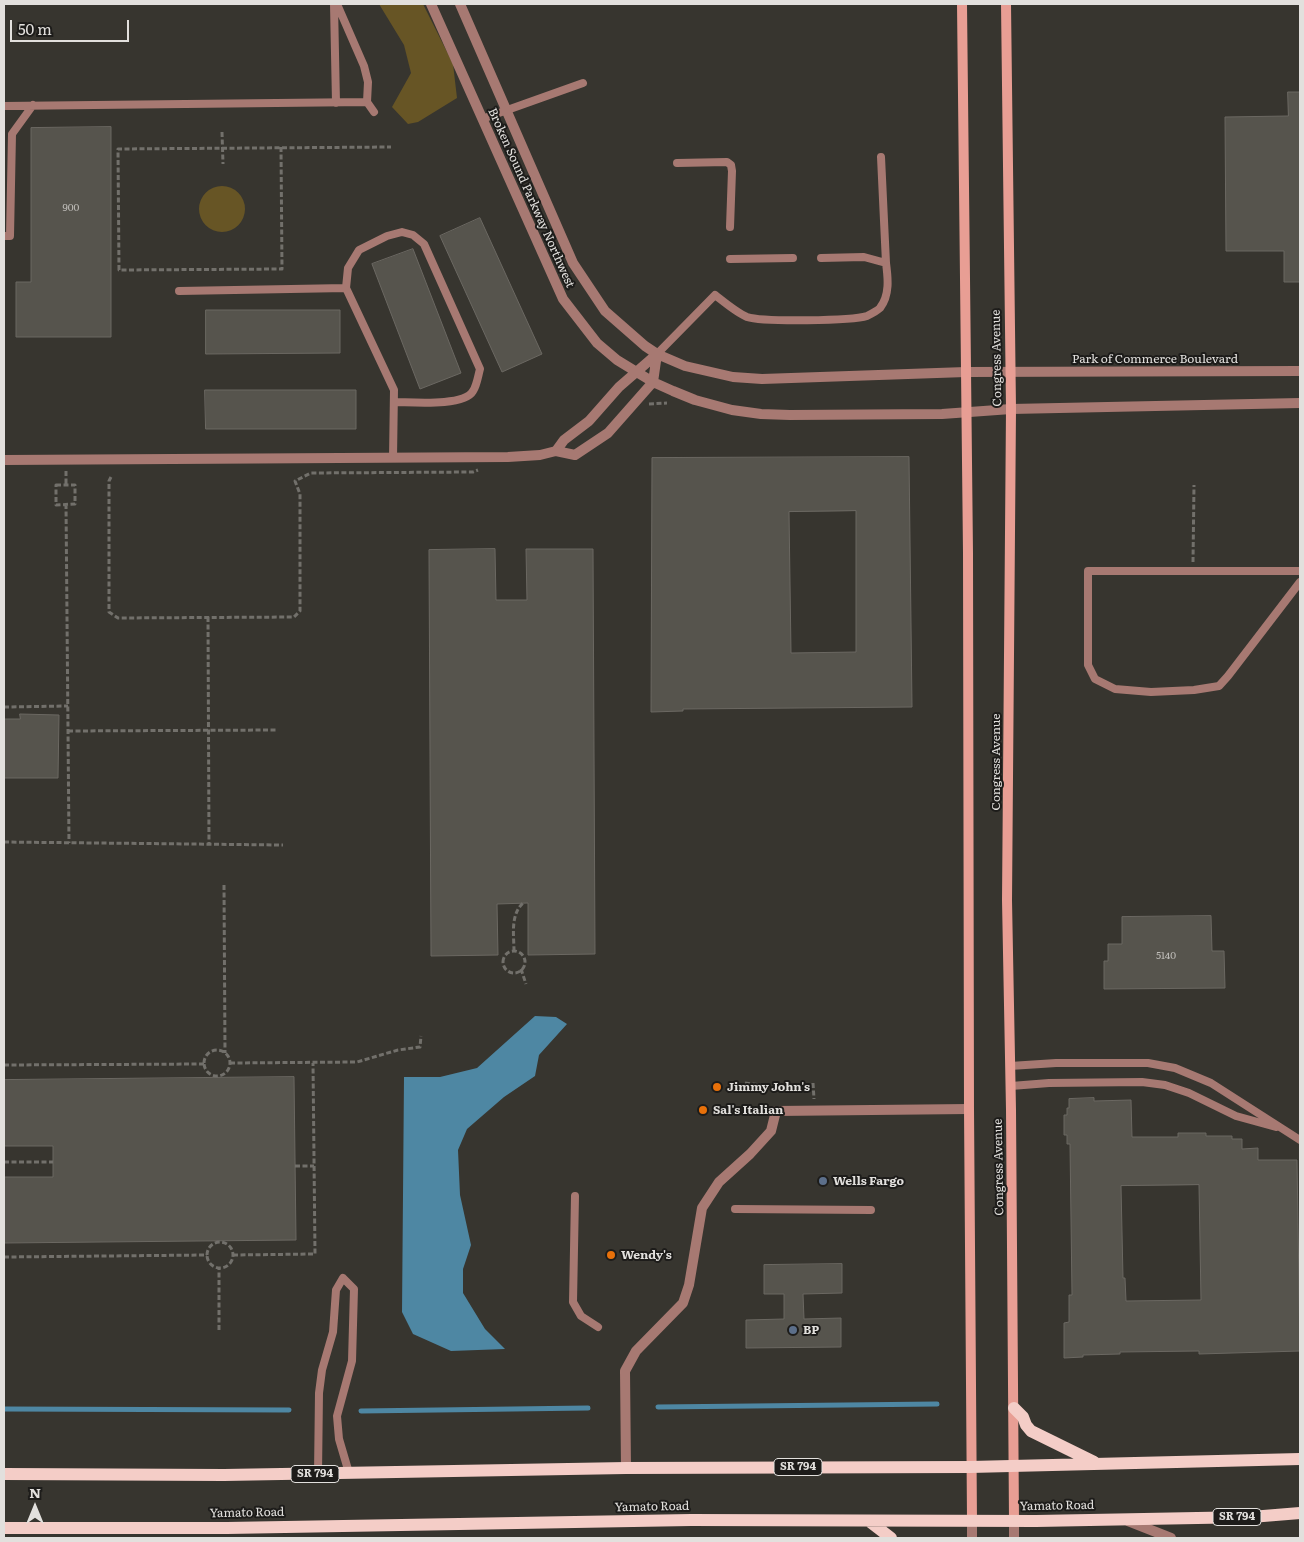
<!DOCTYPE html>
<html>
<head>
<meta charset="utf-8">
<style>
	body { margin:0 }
	#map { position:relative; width:1304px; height:1542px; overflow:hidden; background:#37352f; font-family:Literata,serif }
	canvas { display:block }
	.frame { position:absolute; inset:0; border:5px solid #e2e0dd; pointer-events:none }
	.north { position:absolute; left:10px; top:1482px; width:50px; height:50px; -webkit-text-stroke:4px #1d1c1a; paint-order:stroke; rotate:0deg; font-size:14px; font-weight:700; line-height:20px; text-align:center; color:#e2e0dd }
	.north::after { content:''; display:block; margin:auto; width:18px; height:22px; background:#e2e0dd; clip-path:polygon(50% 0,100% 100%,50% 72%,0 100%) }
	.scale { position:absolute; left:10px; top:20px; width:119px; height:22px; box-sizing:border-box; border:2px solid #e2e0dd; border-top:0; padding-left:6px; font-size:15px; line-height:18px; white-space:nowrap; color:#e2e0dd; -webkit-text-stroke:4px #1d1c1a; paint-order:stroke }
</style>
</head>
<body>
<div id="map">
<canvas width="1304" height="1542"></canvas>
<div class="frame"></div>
<div class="north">N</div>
<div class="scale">50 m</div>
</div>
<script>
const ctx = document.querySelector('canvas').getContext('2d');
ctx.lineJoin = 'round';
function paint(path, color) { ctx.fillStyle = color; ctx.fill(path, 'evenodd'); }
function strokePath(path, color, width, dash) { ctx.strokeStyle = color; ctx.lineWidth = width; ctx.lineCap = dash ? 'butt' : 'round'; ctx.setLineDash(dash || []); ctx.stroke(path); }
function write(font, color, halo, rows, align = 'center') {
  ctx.font = font + ' Literata,serif'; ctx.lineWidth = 4; ctx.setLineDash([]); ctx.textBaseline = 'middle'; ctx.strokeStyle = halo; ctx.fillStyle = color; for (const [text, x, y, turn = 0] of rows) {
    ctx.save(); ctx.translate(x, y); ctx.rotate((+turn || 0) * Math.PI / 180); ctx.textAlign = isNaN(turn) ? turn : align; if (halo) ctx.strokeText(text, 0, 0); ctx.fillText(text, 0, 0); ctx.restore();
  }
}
paint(new Path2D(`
	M379,4h44l30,60 4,34 -39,24 -10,2 -16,-17 19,-34 -7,-28z
	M199 209a23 23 0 1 1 46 0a23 23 0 1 1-46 0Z`), '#675525');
paint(new Path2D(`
	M535,1016l21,1 11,7 -28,31 -4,21 -31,21 -37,32 -9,21 2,45 11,50 -8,24v24l22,36 20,20 -54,2 -38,-17 -11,-22 2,-235h36l37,-9z`), '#4e87a3');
strokePath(new Path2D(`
	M658,1407l279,-3
	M4,1409l285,1
	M361,1411l227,-3`), '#4e87a3', 5);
const building = new Path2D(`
	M1288,92h12v190h-16v-31h-58l-1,-134 63,-1z
	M111,127v210h-95v-55h15v-154z
	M480,218l62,136 -40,18 -62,-136z
	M413,249l48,124 -41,16 -48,-125z
	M206,310h134v43l-134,1z
	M205,390h151v39h-150z
	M909,457l3,250 -229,2v2l-32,1 1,-254zM856,511v141l-65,1 -2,-141z
	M495,549l1,51h31l-1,-51h67l2,405 -67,1v-52l-31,1 1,51 -67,1 -2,-406z
	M20,714l39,1 -1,63h-54v-59h16z
	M1211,916l1,35h12l1,37 -121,1v-28h4v-17h14v-27z
	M294,1077l2,163 -292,3v-66h49v-31h-49v-66z
	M1094,1098v3l37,-1 1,37h46v-4h28v3h26v3h10v10l16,-1v12h39l3,191 -101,3v-3l-79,1v2l-37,1v2l-19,1v-35l5,-1v-27h3l-2,-151h-3v-9h-3v-20h3v-7h2v-9zM1199,1185l2,115 -75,1 -1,-23h-2l-2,-92z
	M842,1264v29l-39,1 1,25 37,-1v29l-95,1v-28l38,-1v-25h-20v-29z`);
paint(building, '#56544d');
strokePath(building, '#6b6862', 1);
strokePath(new Path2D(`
	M222,132l1,32
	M281,147l1,122 -163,1 -1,-121 273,-2
	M649,404l18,-1
	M66,471v14
	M111,477l-2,4v131l9,6 176,-1 6,-6v-117l-5,-13 16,-8 162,-1 5,-2
	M56,485h19v19l-19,1z
	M66,504l3,339
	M1193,562l1,-77
	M208,617l1,227
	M4,707l64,-1
	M68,731l209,-1
	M4,842l279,3
	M224,885l1,168
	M514,951c0,-15 -4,-36 9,-48
	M503 962a11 11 0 1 1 22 0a11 11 0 1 1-22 0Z
	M521,969l5,15
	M204 1063a13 13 0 1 1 26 0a13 13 0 1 1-26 0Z
	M230,1063l127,-1 41,-12 22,-3 1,-11
	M4,1065l200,-1
	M745,1083l16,2
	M813,1083l1,16
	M4,1162h49
	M295,1166h19
	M207 1255a13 13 0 1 1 26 0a13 13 0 1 1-26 0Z
	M233,1255l82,-1 -2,-191
	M4,1257l203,-2
	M219,1330v-61`), '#72706b', 3, [5, 2.5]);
strokePath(new Path2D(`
	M334,4l2,99
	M337,4l27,62 4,16 -1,20 7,10
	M4,106l363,-4
	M482,119l101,-36
	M881,157l5,106
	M677,163l50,-1 4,3 1,6 -2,56
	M4,236h6l2,-102 21,-29
	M730,259l63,-1
	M346,288l2,-20 11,-18 28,-14 15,-4 11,3 11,9 56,125c-2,7 -3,16 -7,22 -9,16 -62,11 -79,11
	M179,291l167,-3 48,102 -1,68
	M657,354l58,-59c9,7 22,18 32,22 15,5 105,4 120,-1 4,-2 10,-5 13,-8 10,-13 8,-30 6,-45l-22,-6 -43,1
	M1300,571h-212v94l7,14 20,10 36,3 43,-2 25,-4 9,-10 72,-94
	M1010,1066l46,-3h92l27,5 36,15 89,57
	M1011,1086l38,-3 93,-1 23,3 24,8 47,23 40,11
	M575,1196l-2,106 8,14 17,11
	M735,1209l136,1
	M318,1474l1,-81 3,-23 11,-38 3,-42 7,-12 11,11 -2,72 -15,55 2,23 10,34`), '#a77972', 8);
strokePath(new Path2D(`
	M431,4l132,295 34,44 20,17 36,22 20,9 22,9 37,10 29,4 29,1 152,-1 69,-5 289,-6
	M460,4l113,259 32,48 40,35 12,8 28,12 48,11 29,2 204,-7 334,-1
	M556,451l8,-11 25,-19 30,-34 38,-33
	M4,460l504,-3 32,-2 16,-4 19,4 33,-22 45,-51 4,-28
	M626,1468l-1,-97 11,-20 47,-48 6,-18 13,-77 17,-26 31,-28 21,-23 5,-20 193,-2
	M1128,1521l43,17`), '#a77972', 10);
strokePath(new Path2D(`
	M972,1538v-17
	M1014,1538v-17`), '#a77972', 10);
strokePath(new Path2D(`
	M962,4l6,549 1,556 3,412
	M1006,4l5,405 -4,491 4,210 3,411`), '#e89e94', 10);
strokePath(new Path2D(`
	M1014,1408l9,9 3,8 5,6 63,31
	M4,1474l220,1 402,-7 344,-1 330,-8
	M869,1521l22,17
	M4,1528h223l464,-8 345,1 215,-4 49,-4`), '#f4cdc7', 12);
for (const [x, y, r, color] of [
	[717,1087,5,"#e8710a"],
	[703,1110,5,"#e8710a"],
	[823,1181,5,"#5c6f8a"],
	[611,1255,5,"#e8710a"],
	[793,1330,5,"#5c6f8a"]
]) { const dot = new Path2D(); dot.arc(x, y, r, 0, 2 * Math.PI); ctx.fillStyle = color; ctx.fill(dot); strokePath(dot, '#1d1c1a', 2); }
write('10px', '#bfbdb9', null, [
	["900",71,208],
	["5140",1166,956]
]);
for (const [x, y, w] of [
	[798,1467,48],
	[315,1474,48],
	[1237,1517,48]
]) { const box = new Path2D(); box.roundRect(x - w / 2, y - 8.5, w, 17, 4); ctx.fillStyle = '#1d1c1a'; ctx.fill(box); strokePath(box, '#e2e0dd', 1); }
write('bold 11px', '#e2e0dd', null, [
	["SR 794",798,1467],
	["SR 794",315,1474],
	["SR 794",1237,1517]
]);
write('12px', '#e2e0dd', '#1d1c1a', [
	["Broken Sound Parkway Northwest",531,198,66],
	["Congress Avenue",997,358,-91],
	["Park of Commerce Boulevard",1155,359],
	["Congress Avenue",996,762,-90],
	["Congress Avenue",999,1167,-91],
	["Yamato Road",1057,1506,-1],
	["Yamato Road",652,1507,-1],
	["Yamato Road",247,1513,-1]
]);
write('bold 12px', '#e2e0dd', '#1d1c1a', [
	["Jimmy John's",727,1087],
	["Sal's Italian",713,1110],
	["Wells Fargo",833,1181],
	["Wendy's",621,1255],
	["BP",803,1330]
], 'left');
</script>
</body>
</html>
